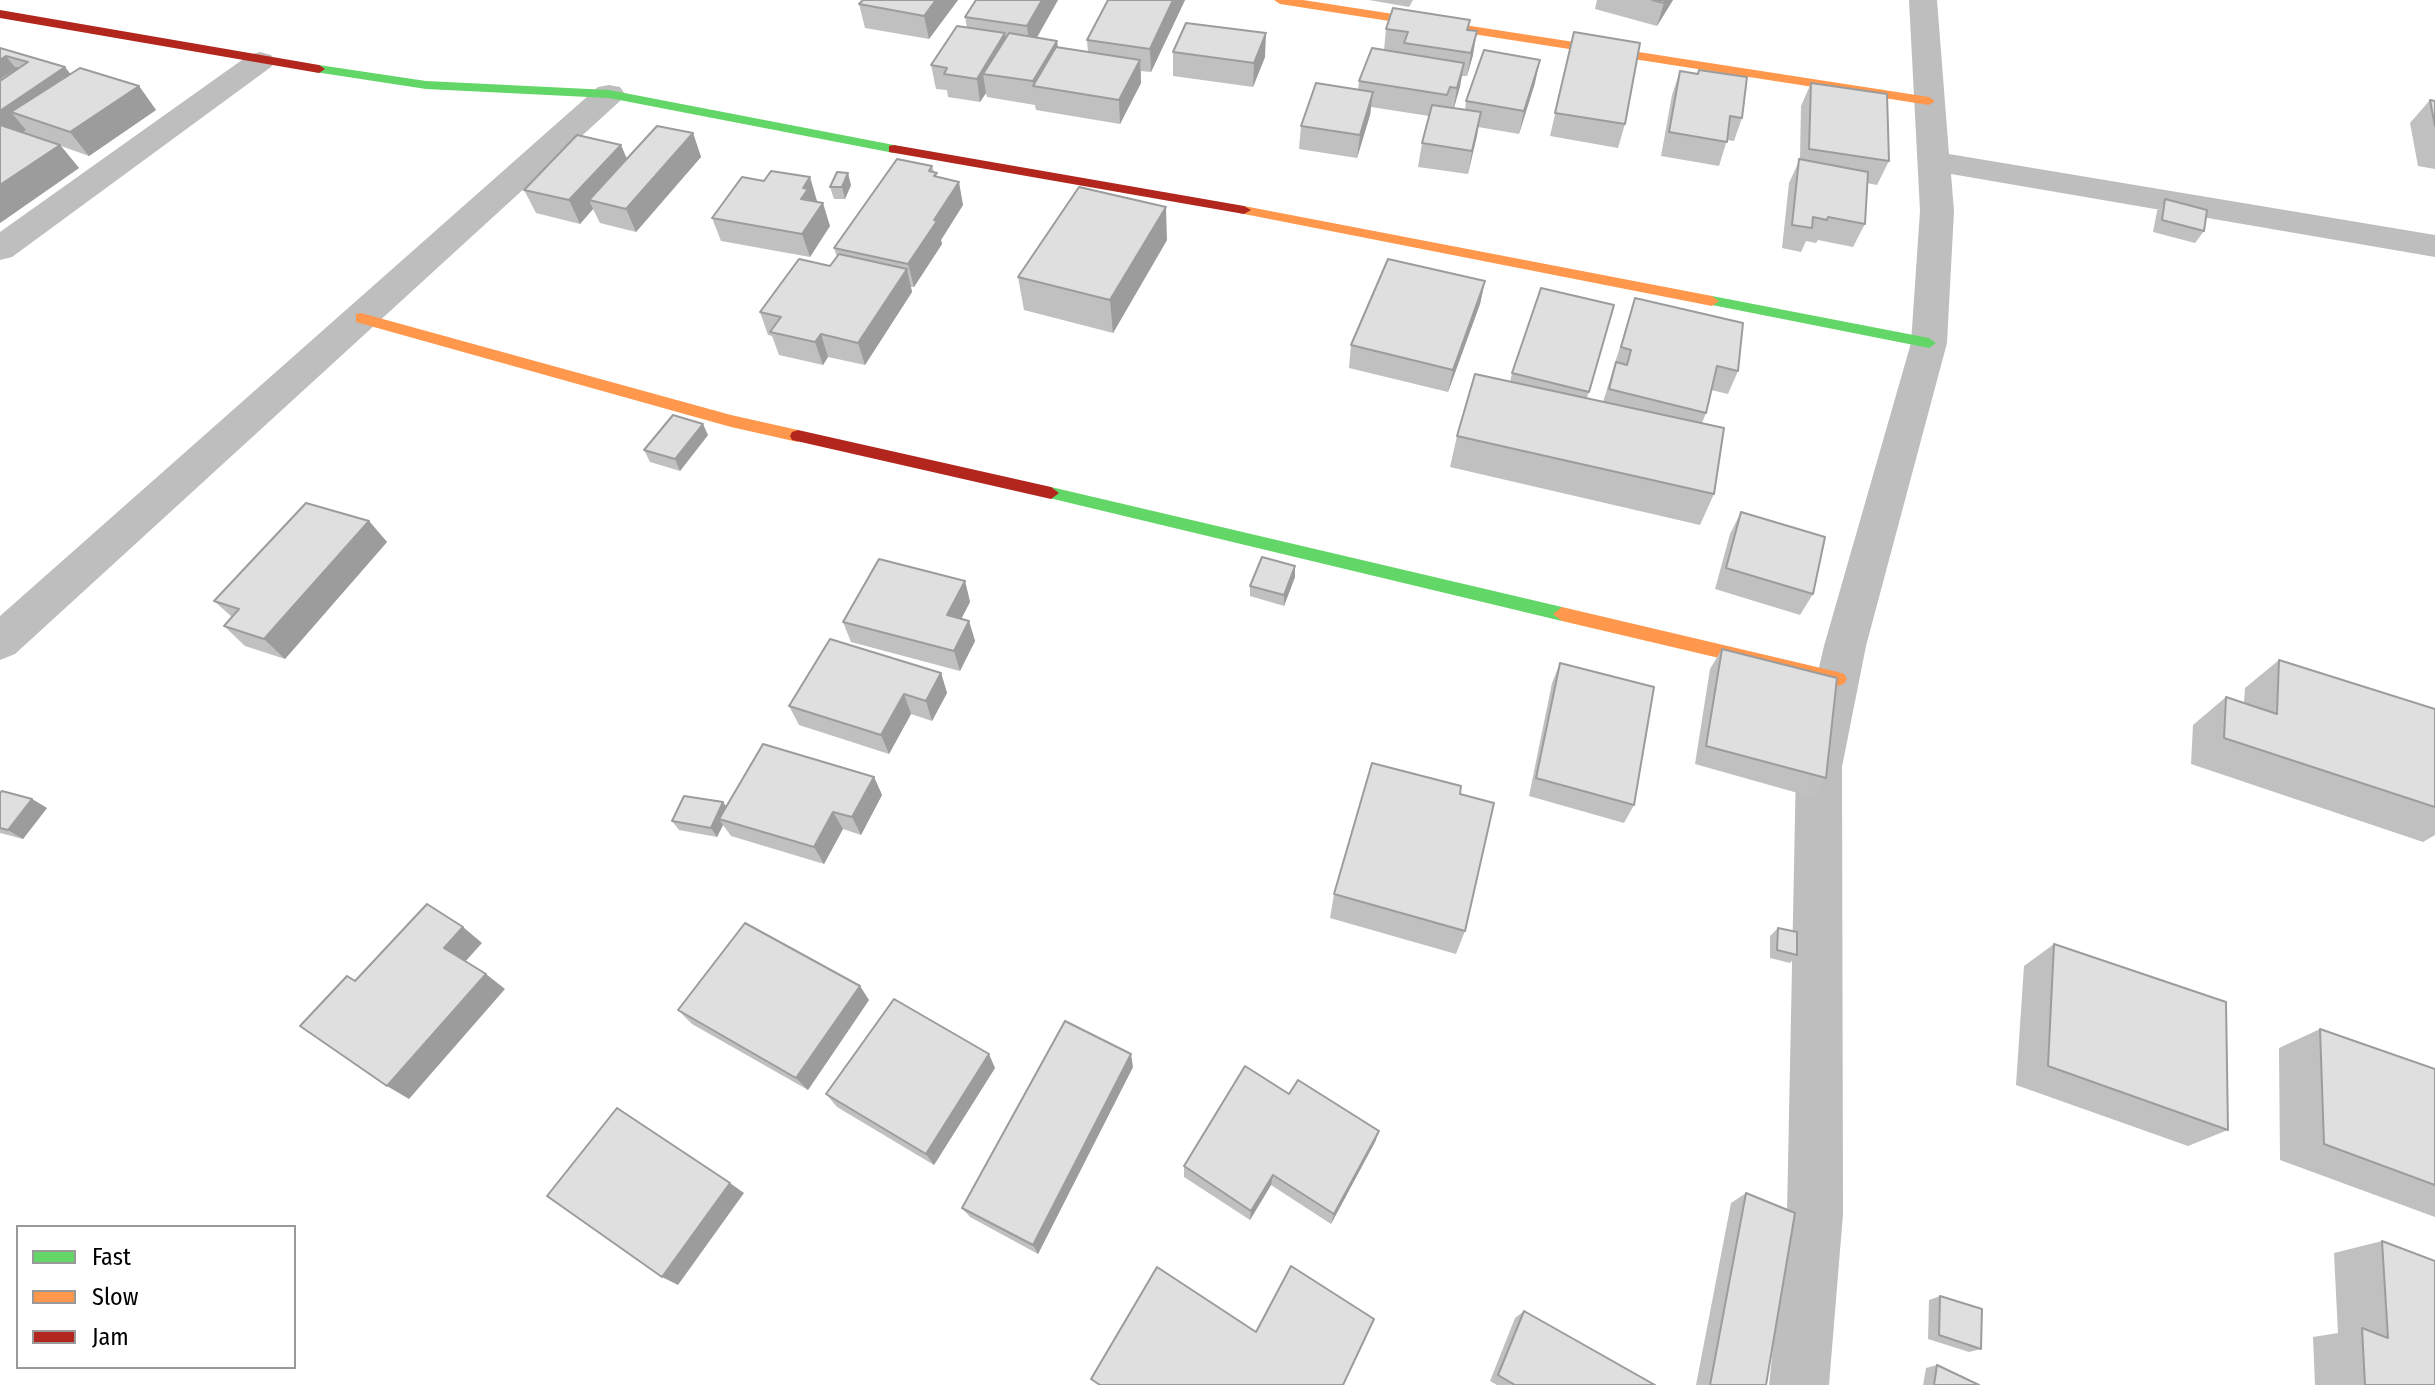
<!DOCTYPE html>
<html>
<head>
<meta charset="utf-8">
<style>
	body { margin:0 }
	#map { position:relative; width:2435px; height:1385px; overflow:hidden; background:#fff; font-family:"Fira Sans Condensed",sans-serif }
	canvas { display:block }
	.legend { position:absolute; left:16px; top:1225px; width:280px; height:144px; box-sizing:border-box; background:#fff; border:2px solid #999; margin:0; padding:10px 14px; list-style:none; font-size:24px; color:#000 }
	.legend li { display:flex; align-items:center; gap:16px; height:40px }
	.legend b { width:40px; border:2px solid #999 }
</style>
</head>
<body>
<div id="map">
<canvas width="2435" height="1385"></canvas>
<ul class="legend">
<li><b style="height:10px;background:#63d668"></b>Fast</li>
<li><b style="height:10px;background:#ff974d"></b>Slow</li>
<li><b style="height:10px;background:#b3261e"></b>Jam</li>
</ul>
</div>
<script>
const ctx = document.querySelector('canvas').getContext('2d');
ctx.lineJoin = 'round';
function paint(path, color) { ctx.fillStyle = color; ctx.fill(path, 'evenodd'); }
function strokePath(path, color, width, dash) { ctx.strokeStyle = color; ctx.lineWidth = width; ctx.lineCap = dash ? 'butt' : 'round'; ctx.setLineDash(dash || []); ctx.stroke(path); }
paint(new Path2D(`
	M1909,0h28l12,154 486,81v22l-484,-83 3,37 -7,132 -81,303 -24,121 1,447 -14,171h-60l18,-171 9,-447 28,-121 87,-303 9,-132z
	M260,52l11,3 4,6 -4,6 -259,190 -12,3v-28l249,-177z
	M609,85l11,2 5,7 -5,7 -605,553 -15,6v-44l598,-529z`), '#bebebe');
paint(new Path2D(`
	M319,65l107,16 183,9 285,55 7,4 -7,4 -285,-55 -183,-9 -111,-17 -2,-3z
	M1712,296l217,42 7,5 -7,5 -222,-44 -2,-3z
	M1051,487l511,120 9,7 -9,7 -517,-124 -2,-4 2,-4z`), '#63d668');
paint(new Path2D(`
	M1274,0h29l626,97 6,4 -6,4 -649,-101z
	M1244,206l468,90 7,5 -7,5 -473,-93v-6z
	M361,313l370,102 67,15 8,6 -8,6 -67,-15 -375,-105v-8z
	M1562,607l276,65 6,2 3,5 -3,5 -6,2 -276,-65 -9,-7z`), '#ff974d');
paint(new Path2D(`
	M0,10l319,55 6,4 -6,4 -319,-55z
	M894,145l350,61 7,4 -7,4 -355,-62v-6z
	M798,430l253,57 8,6 -8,6 -259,-59 -2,-4 2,-4z`), '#b3261e');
paint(new Path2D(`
	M958,0l-29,39 -64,-11 -6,-24z
	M1058,0l-22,38 21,3 1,6 30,5 -1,-12 21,-40h77l-34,72 -10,-1v12l-21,41 -84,-14 -1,-5 -48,-8 -1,-4 -6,9 -32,-5 -1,-7 -11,-1 -5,-24 36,-37 -2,-11z
	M1369,0h44l-4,7z
	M1597,0h76l-16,26 -62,-17z
	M1470,20l-2,10 5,25 -6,21h-5l-8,32 11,2 1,-9 69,-18 -16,51 -41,-7 -10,47 -50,-7 4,-24 7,-27 -58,-9 -1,8 -13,43 -58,-9 2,-23 57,-36 1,-9 25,-31 2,-21z
	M1574,32l51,92 -7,24 -68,-12z
	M0,48l71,26 68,12 17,24 -67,46 -28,-10 18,22 -79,55z
	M1173,52l92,5 -12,30 -80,-11z
	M1680,71l62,47 -8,23 -7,-1 -8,26 -58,-10 11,-61z
	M1811,83l78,78 -12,24 -10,-2 -2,41 -12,23 -35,-7 -2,3 -10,-2 -5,11 -19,-4 7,-65 11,-24 1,-53z
	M2430,100l5,1v68l-17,-3 -8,-43z
	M693,133l8,24 -65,75 -36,-9 -7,-14 -13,15 -44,-11 -12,-23 97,-45 6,14z
	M932,166l2,6 3,5 26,28 -22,35 1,4 -28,43h-3l1,5 -47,73 -37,-8 -5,8 -44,-10 -7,-19 -4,-1 -8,-23 70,-46 7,-9 -3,-9z
	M851,185l-6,14h-11l-4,-12z
	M2165,199l39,32 -9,12 -42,-11 4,-21z
	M817,201l-1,1 14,24 -20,31 -89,-16 -9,-23z
	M1167,240l-54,93 -89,-23 -6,-33z
	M1485,281l-5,23 -32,88 -99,-24 2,-23z
	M1635,298l103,73 -10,23 -17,-4 -5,23 -4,10 12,71 -14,31 -250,-58 7,-31 53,-54 2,-9 102,-68 -27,93 16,4z
	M708,435l-28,36 -30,-9 -6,-12z
	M1741,512l72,82 -13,21 -85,-26 15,-55z
	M369,521l18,21 -102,117 -40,-13 -21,-20 8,-9 -18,-16z
	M1295,566v11l-11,29 -34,-10v-10z
	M965,581l5,21 -9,16 8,3 6,20 -15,30 -109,-29 -8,-20z
	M1722,649l104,129 -14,19 -117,-33 15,-95z
	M2279,660l156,49v126l-12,7 -232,-78 2,-39 33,-28 18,6 1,-15z
	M1560,663l74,142 -10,18 -95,-27 23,-113z
	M941,673l6,20 -15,28 -21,-7 -22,40 -90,-29 -10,-19z
	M874,777l8,18 -21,40 -18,-6 -19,35 -93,-28 -8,-11 -6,12 -38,-7 -7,-9 51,-19 3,4z
	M0,793l32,6 15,9 -24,31 -23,-6z
	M1460,794l5,137 -9,23 -126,-36 4,-24z
	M1778,928l19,27 -7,8 -20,-5v-22z
	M2054,944l174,186 -40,16 -172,-61 8,-119z
	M869,1000l-61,90 -116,-66 -14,-14z
	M2320,1029l115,40v148l-155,-57 -1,-112z
	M1133,1067l-95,187 -68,-37 -8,-9z
	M995,1068l-61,97 -97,-58 -11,-13z
	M1289,1094l90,37 -4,11 -44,82 -60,-39 -21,35 -66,-43v-11z
	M1746,1193l20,192h-70l35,-182z
	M2382,1241l53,144h-120l-2,-48 25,-4 -4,-80z
	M1940,1296l41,53 -12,3 -41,-13 1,-39z
	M1524,1311l131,74h-158l-7,-4 25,-63z
	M1937,1365l42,20h-56l3,-17z`), '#c0c0c0');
paint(new Path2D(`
	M936,0h22l-29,39 -5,-23z
	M1042,0h16l-28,50 -3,-24z
	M1173,0h12l-34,72 -1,-23z
	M1665,0h8l-16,26 7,-23z
	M1477,31l-4,24 -6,21 4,-23z
	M1005,33l3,24 -25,17 3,19 -6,9 -3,-23z
	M1266,33l-1,24 -12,30 1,-24z
	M1057,41l2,24 -26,21v-5z
	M6,56l19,24 -25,10v-30z
	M1140,60l1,23 -21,41 -1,-24z
	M1540,60l-5,23 -16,51 5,-23z
	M1464,63l-4,24 -7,24 4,-23z
	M65,67l19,24 -73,21 15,18 -17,12 -9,-11v-20z
	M139,86l17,24 -67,46 -19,-24z
	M1373,92l-3,23 -13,43 3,-23z
	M1481,112l-4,24 -9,38 4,-23z
	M693,133l8,24 -65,75 -10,-23z
	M60,145l19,23 -79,55v-38z
	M621,145l10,24 -42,31 4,9 -13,15 -11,-24z
	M848,173l3,12 -6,14 -3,-12z
	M810,177l7,24 -4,6 -12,-8 2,-11z
	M959,182l4,23 -22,35 1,4 -28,43 -6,-23 26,-44z
	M823,203l7,23 -20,31 -8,-23z
	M1166,207l1,33 -54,93 -3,-33z
	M907,269l5,23 -47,73 -7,-22z
	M1485,281l-5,23 -32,88 5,-22z
	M821,334l7,23 -5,8 -8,-23z
	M703,424l5,11 -28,36 -5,-12z
	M369,521l18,21 -102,117 -21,-20z
	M1295,566v11l-11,29v-11z
	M965,581l5,21 -17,33 -6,-20z
	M969,621l6,20 -15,30 -6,-20z
	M941,673l6,20 -15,28 -6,-20z
	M904,694l7,20 -22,40 -8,-19z
	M874,777l8,18 -21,40 -9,-18z
	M32,799l15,9 -24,31 -15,-9z
	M723,802l6,9 -10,8 4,6 -6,12 -6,-9z
	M833,812l10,17 -19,35 -10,-17z
	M463,927l19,16 -18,20 -20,-15z
	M486,974l19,15 -96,110 -22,-13z
	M860,986l9,14 -61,90 -12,-12z
	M989,1054l6,14 -61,97 -8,-11z
	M1131,1054l2,13 -95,187 -5,-9z
	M1379,1131l-4,11 -44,82 3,-10z
	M1273,1175l-2,10 -21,35 1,-9z
	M730,1183l14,10 -66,92 -16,-8z`), '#9c9c9c');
const building = new Path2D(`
	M863,0h73l-12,16 -65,-12z
	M976,0h66l-15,26 -62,-9z
	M1108,0h65l-23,49 -63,-9z
	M1652,0h13l-1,3z
	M1393,8l77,12 -3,10 10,1 -6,22 -67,-10 4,-11 -22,-3z
	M1186,23l80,10 -12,30 -81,-11z
	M957,26l48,7 -28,46 -33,-5 3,-6 -16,-3z
	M1574,32l66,11 -15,81 -70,-11z
	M1009,33l48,8 -24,40 -50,-7z
	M1056,47l84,13 -21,40 -86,-14z
	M0,48l65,19 -65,44v-30l28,-19 -22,-6 -6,4z
	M1372,48l92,15 -7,25 -7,-1 -3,8 -88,-14z
	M1484,50l56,10 -16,51 -58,-10z
	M15,68h3l-18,13v-3z
	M80,68l59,18 -69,46 -59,-20z
	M1699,70l48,7 -5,41 -12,-2 -3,26 -58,-10 11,-61 18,3z
	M1316,83l57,9 -13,43 -59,-9z
	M1811,83l76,11 2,67 -80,-12z
	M2430,100l5,1v25z
	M1432,105l49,7 -9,39 -50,-8z
	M0,125l60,20 -60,40z
	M657,126l36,7 -67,76 -37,-9z
	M577,135l44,10 -52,55 -45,-10z
	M897,159l35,7 -3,5 8,2 -3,3 25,6 -25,38 3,1 -29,43 -74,-16z
	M1799,159l69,13 -3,52 -37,-7 -1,3 -14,-3 -1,11 -20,-3z
	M771,171l39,6 -7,11 5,1 -7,10 22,4 -21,31 -90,-16 30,-41 22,4z
	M837,172l11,1 -6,14h-12z
	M1079,187l87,20 -56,93 -92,-23z
	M2165,199l42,11 -3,21 -42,-11z
	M839,254l68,15 -49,74 -37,-9 -6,8 -45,-10 11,-15 -21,-5 39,-53 31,7z
	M1388,259l97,22 -32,89 -102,-25z
	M1541,288l73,17 -25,87 -77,-19z
	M1635,298l108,25 -5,48 -21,-5 -11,47 -97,-24 7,-27 11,3 4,-15 -10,-3z
	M1475,374l249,54 -10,66 -257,-58z
	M673,415l30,9 -28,35 -31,-9z
	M306,503l63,18 -105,118 -40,-13 15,-17 -25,-8z
	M1741,512l84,25 -12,57 -87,-26z
	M1262,557l33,9 -11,29 -34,-9z
	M879,559l86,22 -18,34 22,6 -15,30 -111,-29z
	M830,639l111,34 -15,28 -22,-7 -23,41 -92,-29z
	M1722,649l115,29 -11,100 -120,-32z
	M2279,660l156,49v98l-211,-69 2,-41 51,17z
	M1560,663l94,24 -20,118 -98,-27z
	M763,744l111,33 -22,40 -19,-5 -19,35 -95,-28z
	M1372,763l89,23 -1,8 34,9 -29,128 -131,-37z
	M2,791l30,8 -24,31 -8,-2v-35z
	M684,796l39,6 -12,26 -39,-7z
	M427,904l36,23 -19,21 42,26 -99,112 -87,-60 47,-50 8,5z
	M745,923l115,63 -64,92 -118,-68z
	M1778,928l19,4v23l-20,-5z
	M2054,944l172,58 2,128 -180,-64z
	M894,999l95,55 -63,100 -100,-60z
	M1065,1021l66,33 -98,191 -71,-37z
	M2320,1029l115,40v116l-111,-41z
	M1245,1066l44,28 9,-14 81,51 -45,83 -61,-39 -22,36 -67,-45z
	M617,1108l113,75 -68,94 -115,-81z
	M1746,1193l49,20 -29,172h-56z
	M2382,1241l53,20v124h-70l-3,-57 26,10z
	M1291,1266l83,53 -31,66h-243l-9,-6 66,-112 99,65z
	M1940,1296l42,13 -1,40 -42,-14z
	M1524,1311l131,74h-140l-17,-10z
	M1937,1365l42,20h-45z`);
paint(building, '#dfdfdf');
strokePath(building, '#9c9c9c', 2);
</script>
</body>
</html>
